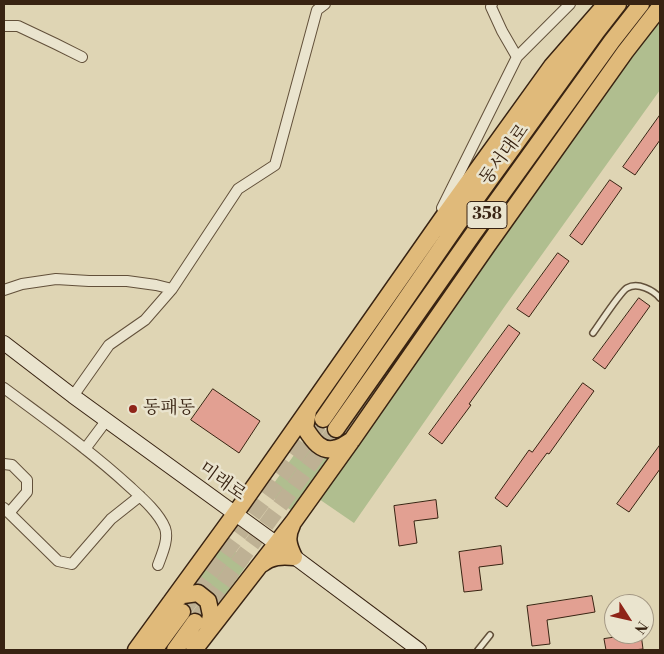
<!DOCTYPE html>
<html>
<head>
<meta charset="utf-8">
<style>
	body { margin:0 }
	#map { position:relative; width:664px; height:654px; overflow:hidden; background:#dfd5b4; font-family:"Libre Bodoni",serif }
	canvas { display:block }
	.frame { position:absolute; inset:0; border:5px solid #382312; pointer-events:none }
	.north { position:absolute; left:604px; top:594px; width:50px; height:50px; box-sizing:border-box; background:#eae4ce; border:1px solid #a39783; border-radius:50%; rotate:125deg; font-size:14px; font-weight:700; line-height:20px; text-align:center; color:#382312 }
	.north::after { content:''; display:block; margin:auto; width:18px; height:22px; background:#8f2418; clip-path:polygon(50% 0,100% 100%,50% 72%,0 100%) }
</style>
</head>
<body>
<div id="map">
<canvas width="664" height="654"></canvas>
<div class="frame"></div>
<div class="north">N</div>
</div>
<script>
const ctx = document.querySelector('canvas').getContext('2d');
ctx.lineJoin = 'round';
function paint(path, color) { ctx.fillStyle = color; ctx.fill(path, 'evenodd'); }
function strokePath(path, color, width, dash) { ctx.strokeStyle = color; ctx.lineWidth = width; ctx.lineCap = dash ? 'butt' : 'round'; ctx.setLineDash(dash || []); ctx.stroke(path); }
function write(font, color, halo, rows, align = 'center') {
  ctx.font = font + ' "Libre Bodoni","Noto Serif KR",serif'; ctx.lineWidth = 5; ctx.setLineDash([]); ctx.textBaseline = 'middle'; ctx.strokeStyle = halo; ctx.fillStyle = color; for (const [text, x, y, turn = 0] of rows) {
    ctx.save(); ctx.translate(x, y); ctx.rotate((+turn || 0) * Math.PI / 180); ctx.textAlign = isNaN(turn) ? turn : align; if (halo) ctx.strokeText(text, 0, 0); ctx.fillText(text, 0, 0); ctx.restore();
  }
}
paint(new Path2D(`
	M660,18v72l-155,216 -151,217 -35,-24 310,-441z
	M304,441l18,13 13,1 -43,56 -25,-18z
	M219,540l30,22 -30,41 -6,-7 -28,-9z`), '#b0be8f');
const building = new Path2D(`
	M660,115v25l-25,35 -12,-8z
	M610,180l12,8 -40,57 -12,-9z
	M558,253l11,8 -40,56 -12,-8z
	M639,298l11,8 -45,63 -12,-9z
	M509,325l11,8 -51,71 2,1 -29,39 -13,-10z
	M583,383l11,8 -45,63 -2,-1 -40,54 -12,-9 34,-48 3,2z
	M213,389l47,32 -21,32 -48,-33z
	M660,445v24l-31,43 -12,-8z
	M436,500l2,18 -24,3 3,22 -18,3 -5,-40z
	M501,546l2,18 -24,3 3,23 -18,2 -5,-40z
	M592,596l3,16 -48,8 3,24 -18,2 -5,-40z
	M636,634h5l2,15 -10,1h-27l-2,-11z`);
paint(building, '#e2a092');
strokePath(building, '#382312', 1);
strokePath(new Path2D(`
	M182,612l141,-193
	M195,622l141,-193`), '#beb194', 16, [16, 8]);
const service = new Path2D(`
	M593,333c6,-8 27,-41 34,-45 11,-6 26,2 33,10
	M478,650l12,-15`);
const minor = new Path2D(`
	M492,4l-1,3 11,24 15,26
	M4,26h14l38,18 26,13
	M442,208l75,-151 53,-53
	M4,290l18,-6 34,-5 33,2h38l29,4 16,4
	M4,388c43,32 87,63 126,99 12,11 29,26 35,41 4,11 -3,26 -7,37
	M73,396l36,-51 36,-25 27,-31 66,-100 37,-24 42,-155 8,-6
	M85,449l21,-28
	M4,464l8,1 15,15v12l-18,21
	M4,508l54,53 14,3 39,-45 29,-23`);
const secondary = new Path2D(`
	M4,343l69,53 204,148 142,106`);
const trunk = new Path2D(`
	M308,411l-3,17c7,11 16,26 32,20 5,-1 10,-5 15,-8
	M323,419l134,-194 140,-194 21,-27
	M336,429l137,-195 139,-193 29,-37
	M262,564c9,-8 20,-8 32,-7 -6,-12 -8,-20 -2,-32
	M171,602l12,-7 15,-2 10,8 3,14 -3,16
	M136,650l99,-136 209,-298 108,-150 54,-62
	M154,650l28,-38
	M175,650l20,-28
	M194,650l100,-129 58,-81 135,-194 138,-194 35,-45`);
strokePath(service, '#62503a', 8);
strokePath(minor, '#62503a', 12);
strokePath(secondary, '#382312', 16);
strokePath(trunk, '#382312', 19);
strokePath(service, '#eae4ce', 5);
strokePath(minor, '#eae4ce', 10);
strokePath(secondary, '#eae4ce', 14);
strokePath(trunk, '#e0ba7a', 16);
for (const [x, y, r, color] of [
	[133,409,5,"#8f2418"]
]) { const dot = new Path2D(); dot.arc(x, y, r, 0, 2 * Math.PI); ctx.fillStyle = color; ctx.fill(dot); strokePath(dot, '#eae4ce', 2); }
for (const [x, y, w] of [
	[487,215,40]
]) { const box = new Path2D(); box.roundRect(x - w / 2, y - 13.5, w, 27, 4); ctx.fillStyle = '#eae4ce'; ctx.fill(box); strokePath(box, '#382312', 1); }
write('bold 16px', '#382312', null, [
	["358",487,215]
]);
write('18px', '#382312', '#eae4ce', [
	["동서대로",505,155,-54],
	["미래로",222,482,36]
]);
write('18px', '#382312', '#eae4ce', [
	["동패동",143,409]
], 'left');
</script>
</body>
</html>
